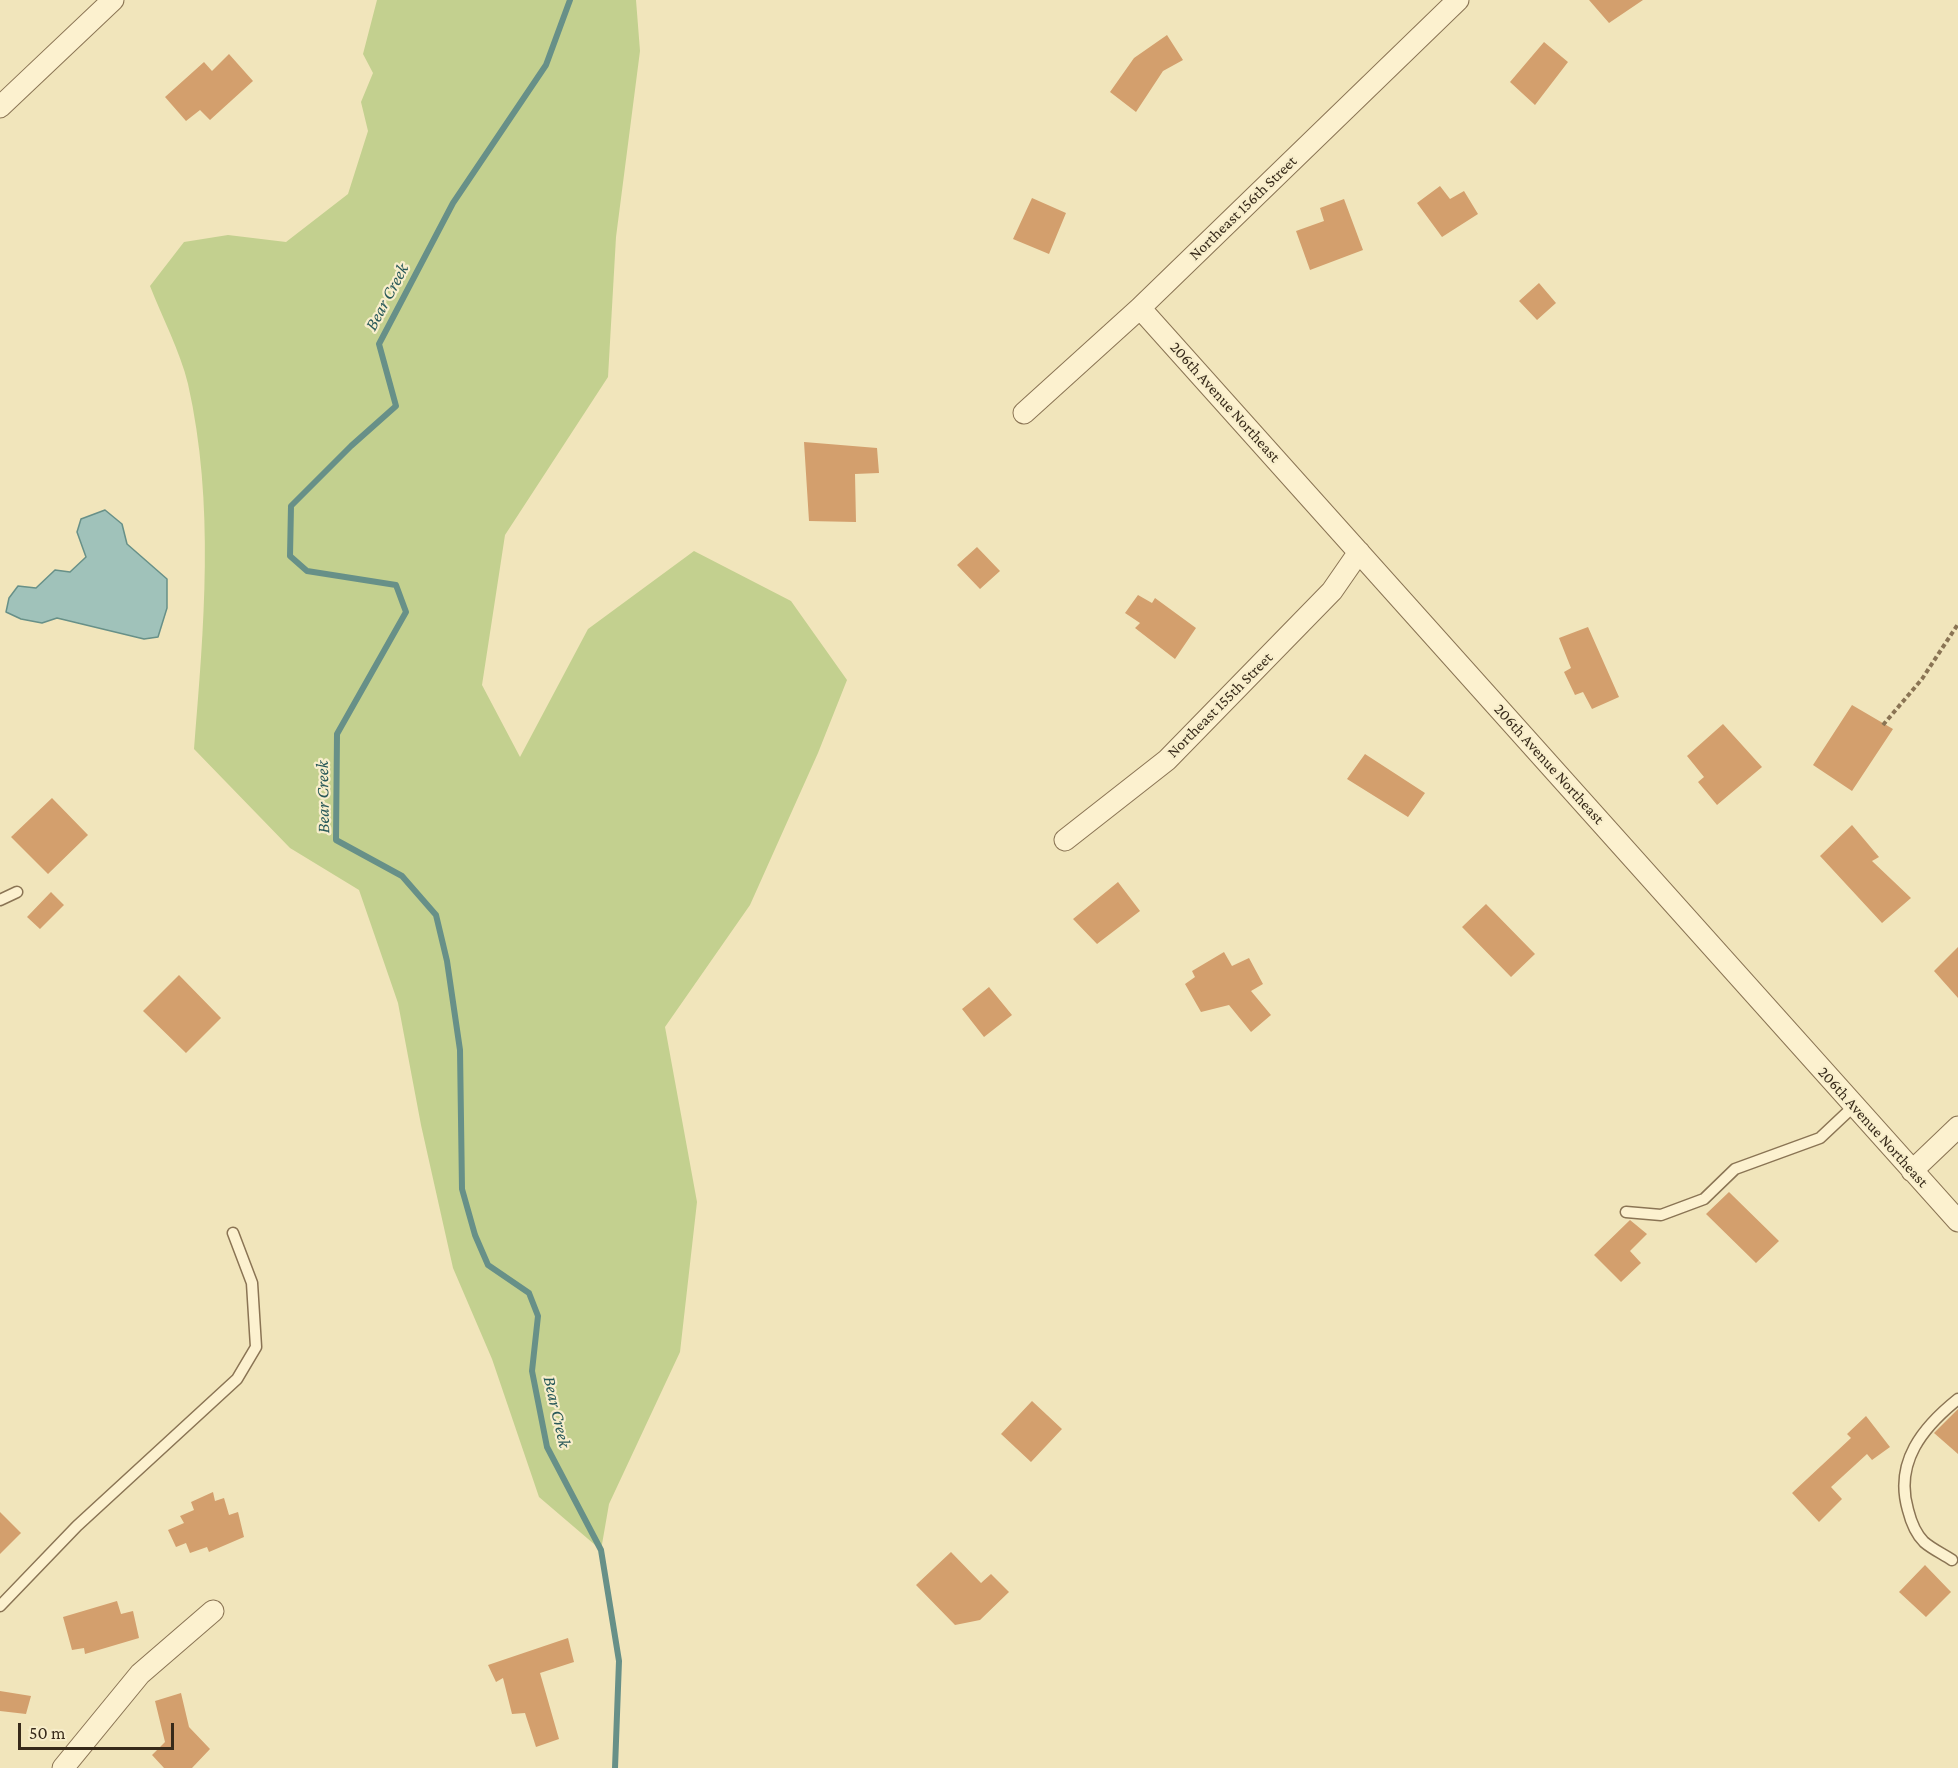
<!DOCTYPE html>
<html>
<head>
<meta charset="utf-8">
<style>
	body { margin:0 }
	#map { position:relative; width:1958px; height:1768px; overflow:hidden; background:#f1e5bb; font-family:"Crimson Pro",serif }
	canvas { display:block }
	.scale { position:absolute; left:18px; top:1723px; width:156px; height:27px; box-sizing:border-box; border:3px solid #372a1a; border-top:0; padding-left:8px; font-size:18px; line-height:21px; white-space:nowrap; color:#372a1a; -webkit-text-stroke:4px #f8eecb; paint-order:stroke }
</style>
</head>
<body>
<div id="map">
<canvas width="1958" height="1768"></canvas>
<div class="scale">50 m</div>
</div>
<script>
const ctx = document.querySelector('canvas').getContext('2d');
ctx.lineJoin = 'round';
function paint(path, color) { ctx.fillStyle = color; ctx.fill(path, 'evenodd'); }
function strokePath(path, color, width, dash) { ctx.strokeStyle = color; ctx.lineWidth = width; ctx.lineCap = dash ? 'butt' : 'round'; ctx.setLineDash(dash || []); ctx.stroke(path); }
function write(font, color, halo, rows, align = 'center') {
  ctx.font = font + ' "Crimson Pro",serif'; ctx.lineWidth = 4.5; ctx.setLineDash([]); ctx.textBaseline = 'middle'; ctx.strokeStyle = halo; ctx.fillStyle = color; for (const [text, x, y, turn = 0] of rows) {
    ctx.save(); ctx.translate(x, y); ctx.rotate((+turn || 0) * Math.PI / 180); ctx.textAlign = isNaN(turn) ? turn : align; if (halo) ctx.strokeText(text, 0, 0); ctx.fillText(text, 0, 0); ctx.restore();
  }
}
paint(new Path2D(`
	M377,0h259l4,51 -24,186 -8,140 -103,158 -23,150 38,72 68,-128 106,-78 97,50 56,79 -29,73 -68,152 -85,122 32,175 -17,150 -71,152 -8,46 -62,-53 -47,-138 -39,-91 -32,-143 -23,-122 -39,-113 -69,-42 -96,-99c10,-122 21,-245 -6,-365 -8,-33 -26,-67 -38,-98l34,-44 44,-7 58,7 62,-48 20,-63 -7,-29 12,-29 -10,-19z`), '#c3d08f');
const water = new Path2D(`
	M105,510l17,14 5,20 40,35v29l-9,29 -14,2 -87,-21 -15,5 -21,-4 -15,-7 3,-14 9,-12 18,2 19,-18 15,2 16,-15 -9,-25 4,-13z`);
paint(water, '#a0c2ba');
strokePath(water, '#679088', 1.5);
strokePath(new Path2D(`
	M570,0l-24,65 -93,138 -74,141 17,62 -45,40 -60,60 -1,50 17,15 89,14 10,27 -69,122 -1,106 66,36 34,39 11,46 13,89 2,139 13,46 13,30 41,28 9,23 -6,55 15,76 54,103 18,111 -4,107`), '#679088', 6);
paint(new Path2D(`
	M1589,0h54l-34,23z
	M1167,35l16,25 -20,11 -27,41 -26,-20 24,-34z
	M1544,42l24,20 -33,43 -25,-23z
	M229,54l24,27 -43,39 -10,-10 -14,11 -21,-24 39,-35 8,9z
	M1440,186l10,13 14,-8 14,23 -36,23 -25,-34z
	M1032,198l34,15 -17,41 -36,-15z
	M1344,199l19,51 -53,20 -14,-39 28,-10 -4,-13z
	M1539,283l17,20 -19,17 -18,-19z
	M804,442l73,6 2,25 -24,1 1,48 -47,-1z
	M977,547l23,24 -20,18 -23,-24z
	M1138,595l14,8 3,-5 41,30 -21,31 -40,-31 5,-5 -15,-10z
	M1588,627l31,70 -27,12 -9,-17 -8,3 -11,-23 7,-4 -12,-30z
	M1852,705l41,24 -41,62 -39,-26z
	M1723,724l39,43 -45,38 -19,-23 6,-5 -17,-21z
	M1365,754l60,39 -17,24 -61,-38z
	M52,798l36,37 -40,39 -37,-37z
	M1852,825l27,32 -7,4 39,37 -29,25 -62,-67z
	M1118,882l22,29 -43,33 -24,-25z
	M51,892l13,13 -24,24 -13,-12z
	M1486,904l49,50 -24,23 -49,-50z
	M1958,947v51l-24,-27z
	M1224,952l8,14 17,-8 14,26 -12,7 20,24 -20,17 -22,-27 -28,7 -16,-28 10,-7 -3,-6z
	M179,975l42,43 -35,35 -43,-42z
	M989,987l23,28 -28,22 -22,-28z
	M1729,1192l50,49 -23,22 -50,-49z
	M1630,1220l17,14 -17,17 11,12 -20,19 -27,-27z
	M1032,1401l30,28 -31,33 -30,-28z
	M1958,1409v45l-24,-21z
	M1866,1416l24,31 -18,13 -5,-6 -36,33 11,12 -23,23 -27,-29 59,-55 -4,-4z
	M213,1492l2,9 9,-3 5,17 9,-3 6,25 -35,15 -2,-5 -17,6 -4,-10 -10,4 -8,-17 16,-7 -4,-7 14,-6 -3,-8z
	M0,1512l21,21 -21,21z
	M951,1552l30,31 10,-9 18,18 -29,28 -25,5 -39,-40z
	M1925,1565l26,27 -25,25 -27,-25z
	M117,1601l4,13 12,-3 6,27 -54,16 -1,-6 -12,2 -9,-33z
	M568,1638l6,24 -34,11 19,66 -23,8 -11,-34 -13,1 -9,-36 -7,4 -8,-17z
	M0,1691l31,5 -5,18 -26,-3z
	M181,1693l8,34 21,22 -18,19h-28l-12,-13 13,-13 -10,-41z`), '#d39f6d');
const lane = new Path2D(`
	M0,900l17,-8
	M1626,1212l35,3 43,-16 31,-30 85,-31 34,-32
	M1952,1560c-9,-6 -20,-11 -28,-18 -9,-9 -13,-20 -16,-32 -14,-48 15,-83 50,-111
	M0,1606l77,-80 160,-147 19,-32 -4,-64 -19,-50`);
const street = new Path2D(`
	M0,107l113,-107
	M1140,308l818,913
	M1024,413l116,-105 318,-308
	M1065,840l102,-80 165,-169 27,-39
	M1912,1171l46,-44
	M63,1768l77,-94 73,-63`);
strokePath(lane, '#8a7454', 13);
strokePath(street, '#8a7454', 23);
strokePath(new Path2D(`
	M1883,725l39,-46 36,-55`), '#8a7454', 4, [4.5, 3]);
strokePath(lane, '#fcf1cf', 10);
strokePath(street, '#fcf1cf', 21);
write('16px', '#372a1a', '#f8eecb', [
	["Northeast 156th Street",1243,208,-44],
	["206th Avenue Northeast",1225,402,48],
	["Northeast 155th Street",1220,705,-45],
	["206th Avenue Northeast",1549,764,48],
	["206th Avenue Northeast",1873,1127,48]
]);
write('italic 18px', '#285859', '#f8eecb', [
	["Bear Creek",387,297,-62],
	["Bear Creek",323,797,-91],
	["Bear Creek",557,1412,77]
]);
</script>
</body>
</html>
